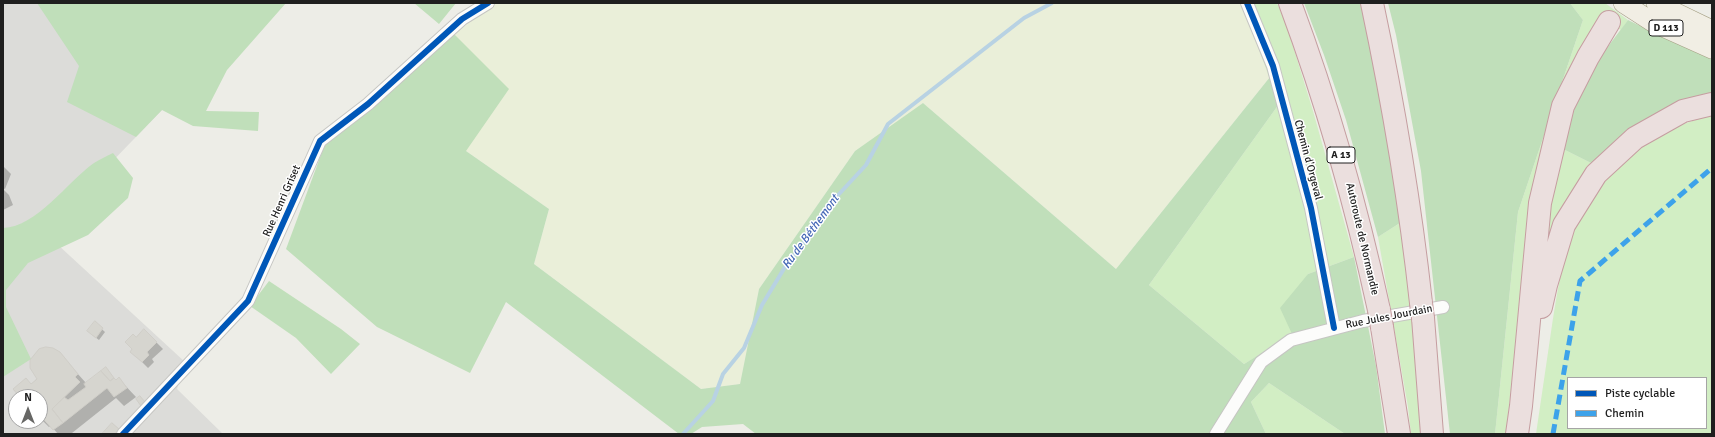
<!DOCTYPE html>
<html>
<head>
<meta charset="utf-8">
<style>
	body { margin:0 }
	#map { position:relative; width:1715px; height:437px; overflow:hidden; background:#edede7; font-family:Signika,sans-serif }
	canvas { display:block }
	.frame { position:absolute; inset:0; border:4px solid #1f1f1f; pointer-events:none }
	.legend { position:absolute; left:1567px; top:377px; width:140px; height:52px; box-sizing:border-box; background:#fff; border:1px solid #a5a5a5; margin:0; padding:5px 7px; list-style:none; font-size:12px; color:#1f1f1f }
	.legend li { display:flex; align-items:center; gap:8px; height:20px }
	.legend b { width:20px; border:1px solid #a5a5a5 }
	.north { position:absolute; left:8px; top:389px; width:40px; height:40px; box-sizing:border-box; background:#fff; border:1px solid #a5a5a5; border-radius:50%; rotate:0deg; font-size:11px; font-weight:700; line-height:16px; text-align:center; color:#1f1f1f }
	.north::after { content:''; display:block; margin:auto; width:14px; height:18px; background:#676765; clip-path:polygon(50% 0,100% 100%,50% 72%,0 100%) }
</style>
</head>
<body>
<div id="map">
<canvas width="1715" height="437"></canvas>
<div class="frame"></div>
<ul class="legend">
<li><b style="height:5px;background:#0057b8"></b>Piste cyclable</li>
<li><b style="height:5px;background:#3da2ea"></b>Chemin</li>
</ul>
<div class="north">N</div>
</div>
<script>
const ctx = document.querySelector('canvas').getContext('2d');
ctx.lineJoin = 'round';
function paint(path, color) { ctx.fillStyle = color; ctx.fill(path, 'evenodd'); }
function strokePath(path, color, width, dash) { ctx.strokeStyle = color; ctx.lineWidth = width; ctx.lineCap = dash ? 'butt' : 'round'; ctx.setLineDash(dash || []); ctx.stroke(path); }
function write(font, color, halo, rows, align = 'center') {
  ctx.font = font + ' Signika,sans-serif'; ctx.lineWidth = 3; ctx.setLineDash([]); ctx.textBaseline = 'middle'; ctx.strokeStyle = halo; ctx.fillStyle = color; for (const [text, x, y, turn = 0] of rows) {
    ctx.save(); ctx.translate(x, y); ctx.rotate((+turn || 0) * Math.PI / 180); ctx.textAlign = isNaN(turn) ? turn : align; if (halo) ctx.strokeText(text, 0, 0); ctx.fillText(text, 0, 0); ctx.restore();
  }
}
paint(new Path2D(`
	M3,3h96l63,107 -118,122 141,130 -8,27 46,45h-220zM16,397h24v24h-24z`), '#dcdcd9');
paint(new Path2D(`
	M485,3h757l28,74 -154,192 -193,-166 -68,48 -96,138 -19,95 -39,5 -167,-125 15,-55 -83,-58 -12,-117 35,-27z`), '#eaefd9');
paint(new Path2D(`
	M1242,3h35l8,17 28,91 41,146 -46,17 -15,60 -49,30 -95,-79 130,-181z
	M1570,3h35l23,17 -7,10 -17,-10 -22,36 -64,272 -12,106h-11l23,-222 65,-192z
	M1712,115v319h-176c5,-34 10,-68 15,-102 7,-44 13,-92 36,-131 15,-25 46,-51 71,-65 17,-10 36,-16 54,-21zM1568,378h138v50h-138z
	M1563,149l32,16 -46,81 -6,2 10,-58z
	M1403,221l21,213h-13l-3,-27 -30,-170z
	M1269,383l76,51h-79l-15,-32z`), '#d2eec4');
paint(new Path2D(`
	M37,3h249l-59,67 -21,41 53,1 -1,19 -65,-5 -31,-16 -26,27 -69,-35 12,-36z
	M414,3h42l-17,21z
	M1304,3h59l40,218 -25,16 -32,-117 -22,-65z
	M1388,3h182l13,17 -65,192 -23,222h-45l-29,-263 -25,-136z
	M1628,20l41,20 43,18v35l-117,72 -32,-16 10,-44 24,-44z
	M454,34l55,55 -43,62 83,58 -15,55 167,125 39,-5 19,-95 96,-138 68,-48 193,166 154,-192 9,27 -130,181 95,79 48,-30 -12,-26 28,-34 46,-17 22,109 9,68h-40l-76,-51 -18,19 15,32h-510l-13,-10 -41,3 -11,7h-12l-173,-132 -36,71 -93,-46 -91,-78 45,-121z
	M113,153l20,25 -5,20 -40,37 -60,28 -22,27v17l25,52 -28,18v-149c34,-1 64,-46 91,-65 6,-4 13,-7 19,-10z
	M269,281l72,48 19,15 -29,30 -35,-36 -46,-32z`), '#c0dfba');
paint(new Path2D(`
	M3,166l8,8 -6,15 -2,-1z
	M3,189l6,6 4,10 -10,5z
	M95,323l10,9 -6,8 -8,-6z
	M144,330l19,19 -11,10 2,3 -6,6 -16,-16 5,-14z
	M59,353l27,30 30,-2 3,-2 17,18 -12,9 -8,-8 -44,35 1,1h-15l-7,-8 -2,1 -9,-9v-21h-19z`), '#0003');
strokePath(new Path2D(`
	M683,434l30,-33 10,-27 21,-26 18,-43 23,-38 30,-39 12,-21 39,-42 22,-41 136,-106 28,-15`), '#b8d2e3', 4);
const building = new Path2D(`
	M95,321l8,7 -7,10 -9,-7z
	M144,329l13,13 -10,10 2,3 -7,7 -12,-10 2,-3 -7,-7 8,-8 3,3z
	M46,347l7,1 7,4 18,22 -3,3 5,5 -28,27 11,14 -10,7 -13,-15v-18h-20l-7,-8 13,-11 5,6 6,-5 -7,-11v-8l9,-11z
	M106,367l8,11 -4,3 -9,-10z
	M101,371l9,10 4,-3 2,2 3,-3 8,11 -13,9 -7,-9 -44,35 -11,-14 12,-12 4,3 18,-13 -2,-3z
	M140,396l5,6 -4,4 -5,-7z
	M112,423l7,6 -4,5h-11l-1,-1z`);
paint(building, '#d6d5cf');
strokePath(building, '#d0cec8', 1);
const minor = new Path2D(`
	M1247,3l26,63 38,142 23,120
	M123,434l125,-133 72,-160 48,-37 94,-85 26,-16
	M1216,434l45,-72 30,-22 72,-19 80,-14`);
const primary = new Path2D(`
	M1623,3l31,20 58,26
	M1656,3l56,27`);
const motorway = new Path2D(`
	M1290,3c38,102 66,201 89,307
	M1372,3c21,99 38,199 49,300
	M1541,307l5,-22 18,-60 32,-51 39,-36 48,-27 29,-7
	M1423,318l9,116
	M1382,327l17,107
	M1517,434l4,-28 19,-203 23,-97 25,-49 21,-35`);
strokePath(minor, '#c6c6c3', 14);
strokePath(primary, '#a49f83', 20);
strokePath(motorway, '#c59da0', 24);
strokePath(minor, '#fcfcfb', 12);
strokePath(primary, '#f1eee4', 19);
strokePath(motorway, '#ebdfde', 22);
const motorwayBridge = new Path2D(`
	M1421,303l2,15
	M1379,310l3,17`);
strokePath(motorwayBridge, '#c59da0', 24, []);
strokePath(motorwayBridge, '#ebdfde', 22);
strokePath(new Path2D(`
	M1553,434l27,-153 132,-113`), '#3da2ea', 5, [10, 5]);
strokePath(new Path2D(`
	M1247,3l26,63 38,142 23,120
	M123,434l125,-133 72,-160 48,-37 94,-85 26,-16`), '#0057b8', 6);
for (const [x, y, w] of [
	[1666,28,34],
	[1341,155,28]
]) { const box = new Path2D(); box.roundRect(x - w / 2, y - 8, w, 16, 3); ctx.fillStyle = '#fff'; ctx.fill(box); strokePath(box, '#1f1f1f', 1); }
write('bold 10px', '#1f1f1f', null, [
	["D 113",1666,28],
	["A 13",1341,155]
]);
write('11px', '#1f1f1f', '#fff', [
	["Chemin d'Orgeval",1308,160,75],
	["Rue Henri Griset",282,201,-66],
	["Autoroute de Normandie",1362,239,77],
	["Rue Jules Jourdain",1389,317,-11]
]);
write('italic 12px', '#4467b6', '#fff', [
	["Ru de Béthemont",811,232,-54]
]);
</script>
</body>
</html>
